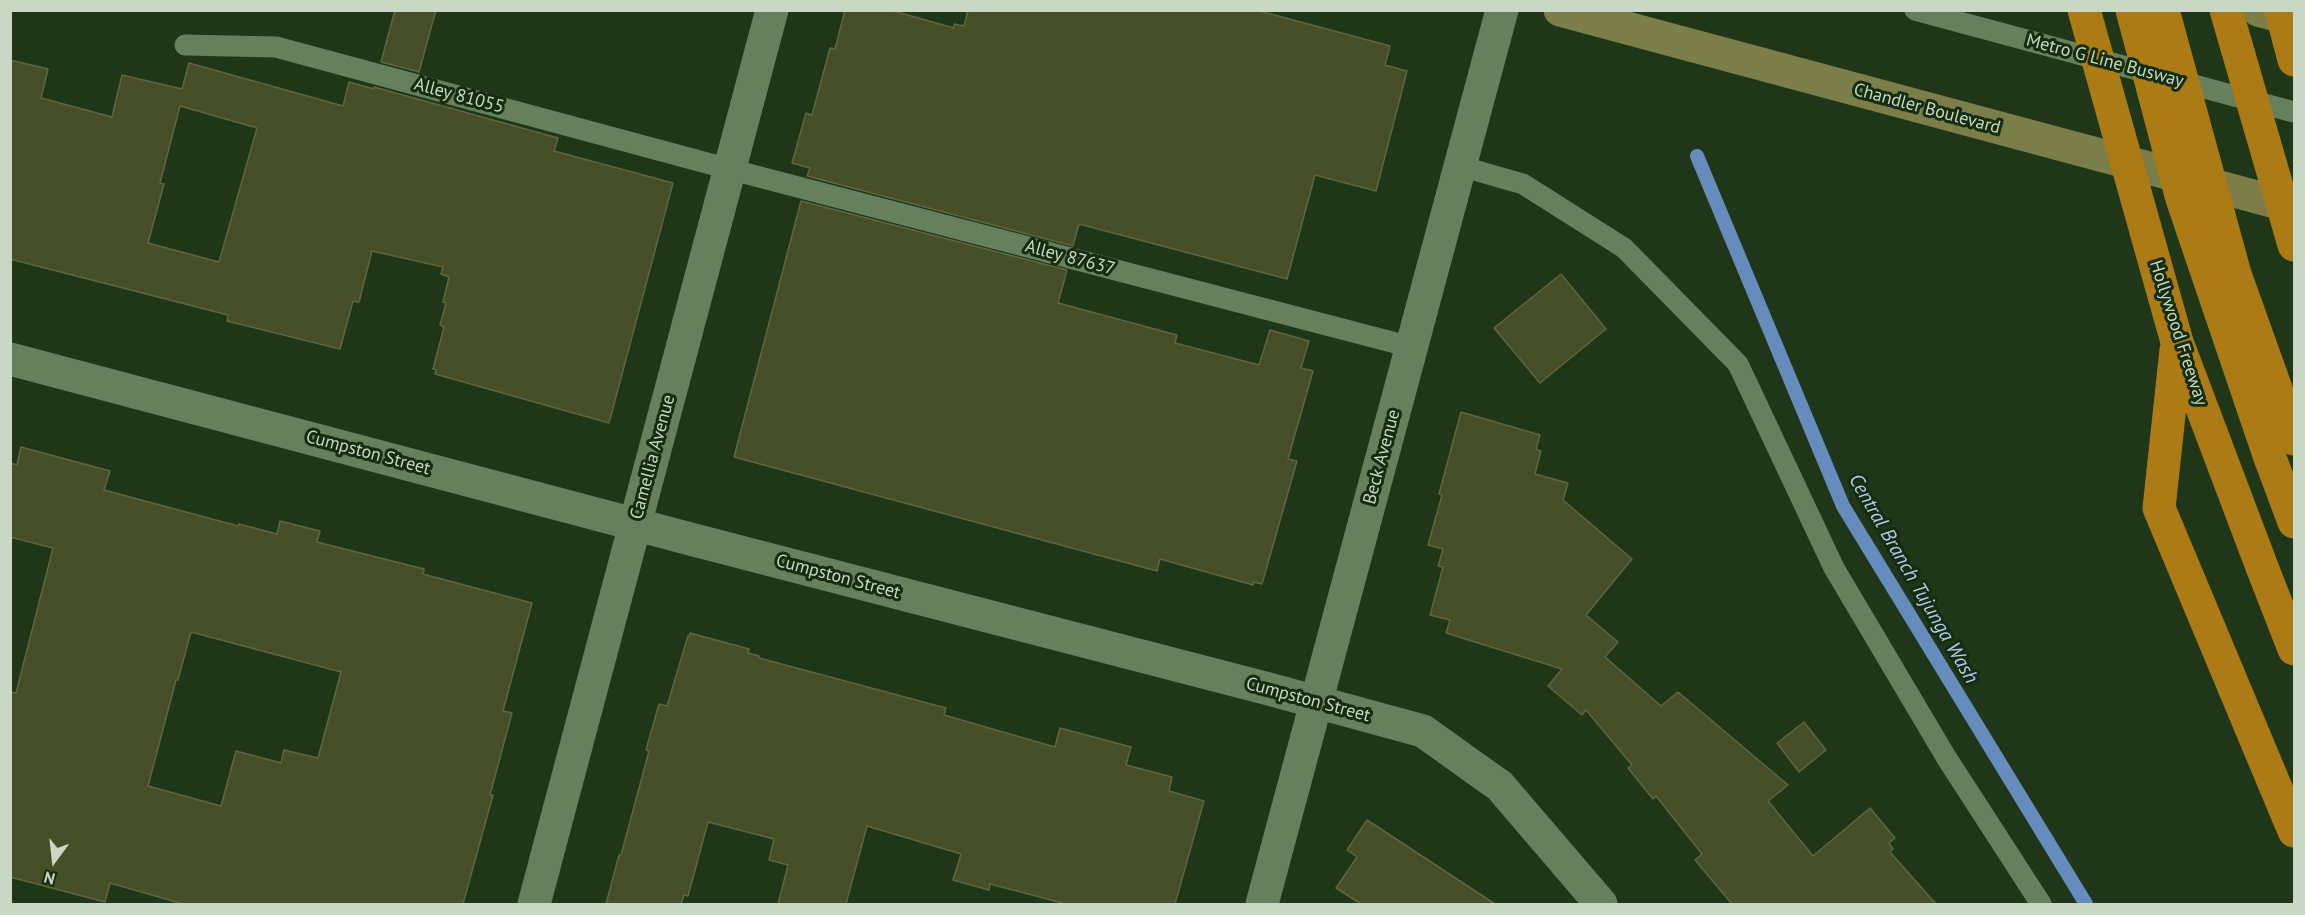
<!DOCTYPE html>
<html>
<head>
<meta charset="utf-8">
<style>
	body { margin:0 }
	#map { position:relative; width:2305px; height:915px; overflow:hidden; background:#1f3618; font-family:"PT Sans",sans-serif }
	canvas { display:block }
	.frame { position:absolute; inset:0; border:12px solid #c9d7c5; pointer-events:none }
	.north { position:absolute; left:24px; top:831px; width:60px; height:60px; -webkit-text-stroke:4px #152c0e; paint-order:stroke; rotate:195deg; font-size:16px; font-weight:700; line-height:24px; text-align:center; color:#c9d7c5 }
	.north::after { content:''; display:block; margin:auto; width:21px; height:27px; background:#c9d7c5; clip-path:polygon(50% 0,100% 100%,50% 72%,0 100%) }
</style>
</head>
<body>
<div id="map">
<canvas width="2305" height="915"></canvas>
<div class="frame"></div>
<div class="north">N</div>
</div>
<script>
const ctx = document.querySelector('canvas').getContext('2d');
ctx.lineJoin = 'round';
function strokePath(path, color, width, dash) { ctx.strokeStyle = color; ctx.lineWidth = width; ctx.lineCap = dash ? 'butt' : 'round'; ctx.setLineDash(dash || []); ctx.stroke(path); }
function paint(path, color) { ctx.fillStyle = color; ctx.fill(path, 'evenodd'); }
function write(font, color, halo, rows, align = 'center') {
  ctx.font = font + ' "PT Sans",sans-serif'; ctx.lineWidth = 6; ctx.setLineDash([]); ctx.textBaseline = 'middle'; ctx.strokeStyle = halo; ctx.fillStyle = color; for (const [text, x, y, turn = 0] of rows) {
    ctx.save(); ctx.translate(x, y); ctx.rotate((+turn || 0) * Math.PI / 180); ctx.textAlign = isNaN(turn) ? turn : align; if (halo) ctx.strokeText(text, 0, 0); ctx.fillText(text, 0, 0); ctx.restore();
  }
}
strokePath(new Path2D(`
	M1697,156l146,350 243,398`), '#668cbd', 14);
const building = new Path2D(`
	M395,10h41l-17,62 -38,-10z
	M845,10h45l64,18v-4l10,2 4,-16h288l134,36 -5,19 22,6 -31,120 -61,-16 -28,104 -208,-55 -6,22 -266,-70 3,-8 -18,-5 14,-50 6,2 18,-67 5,1z
	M10,60l38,9 -7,29 71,19 10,-42 60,14 7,-26 154,43 6,-24 25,7v-2l184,51 -4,13 119,32 -64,240 -174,-49 1,-4 -3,-1 11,-42 -4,-2 6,-22 -3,-1 6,-25 -8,-3 2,-7 -71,-16 -13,51 -6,-1 -13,48 -113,-28 1,-6 -218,-56zM180,106l77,22 -38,134 -71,-19 16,-59 -4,-1z
	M801,201l266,69 -9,33 119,32 -2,8 84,22 11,-35 39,11 -8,27 12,3 -25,88 9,2 -35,123 -8,-2 -1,3 -93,-26 -3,12 -423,-114z
	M1561,274l45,55 -66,54 -46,-55z
	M1461,412l79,23 -4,14 5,2 -6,23 33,9 -5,17 69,59 -46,56 32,27 -13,15 56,49 17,-14 110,93 -20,16 45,55 57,-48 25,30 -6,5 4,6 -3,3 46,52h-204l-37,-44 7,-6 -46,-58 -3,3 -25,-31 4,-3 -46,-55 -4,5 -34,-29 14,-17 -116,-36 4,-13 -20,-5 13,-48 -5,-1 5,-17 -15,-4 14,-50 -3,-1z
	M21,447l89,24 -6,19 134,36 1,-2 38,10 3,-13 40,10 -3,11 107,27 -1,5 109,29 -29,108 9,2 -22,82h3l-30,109h-280l-73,-21 -5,19 -95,-25v-185l6,1 37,-145 -43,-11v-74l7,2zM191,632l150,40 -23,86 -34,-8 -3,13 -45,-12 -15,55 -73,-20 28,-106h2z
	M690,633l59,16 -1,4 11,3v2l187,50 -2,7 111,32 5,-19 71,19 -5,18 46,12 -3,14 35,10 -29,103h-109l-76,-20 -1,6 -36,-10 8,-26 -94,-28 -21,78h-68l10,-39 -19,-5 5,-21 -66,-17 -20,74 -4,-1 -3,9h-75l13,-49h2l28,-104 -3,-1 13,-46 8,2 21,-70 1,1z
	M1804,722l22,28 -27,22 -22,-29z
	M1367,820l128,84h-134l-25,-16 21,-31 -10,-7z`);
paint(building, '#464e28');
strokePath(building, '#5e6640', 1.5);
strokePath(new Path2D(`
	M1915,10l379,102
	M185,45l91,2 453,122 682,178
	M1460,166l63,18 101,64 114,116 96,204 112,189 95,147`), '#66805e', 21);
strokePath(new Path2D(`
	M10,359l688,182 567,147 158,43 77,55 101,118
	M534,904l238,-894
	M1262,904l240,-894`), '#66805e', 33);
strokePath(new Path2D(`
	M1560,10l734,197
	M2258,10l36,10`), '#7b7e48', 33);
strokePath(new Path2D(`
	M2084,10l93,332 85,225 32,82
	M2132,10l50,189 87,256 25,67
	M2163,10l72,264 59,165
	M2226,10l68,235
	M2281,10l13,50
	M2176,350l-17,158 135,323`), '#ac7b15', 33);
write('18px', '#c9d7c5', '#152c0e', [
	["Metro G Line Busway",2105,61,15],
	["Alley 81055",459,96,15],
	["Chandler Boulevard",1927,109,15],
	["Alley 87637",1070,258,15],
	["Hollywood Freeway",2178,333,72],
	["Cumpston Street",368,453,15],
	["Camellia Avenue",653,457,-75],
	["Beck Avenue",1382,457,-75],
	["Cumpston Street",838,577,15],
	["Cumpston Street",1308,700,15]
]);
write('italic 20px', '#b0cbf4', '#152c0e', [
	["Central Branch Tujunga Wash",1913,579,60]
]);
</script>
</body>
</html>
